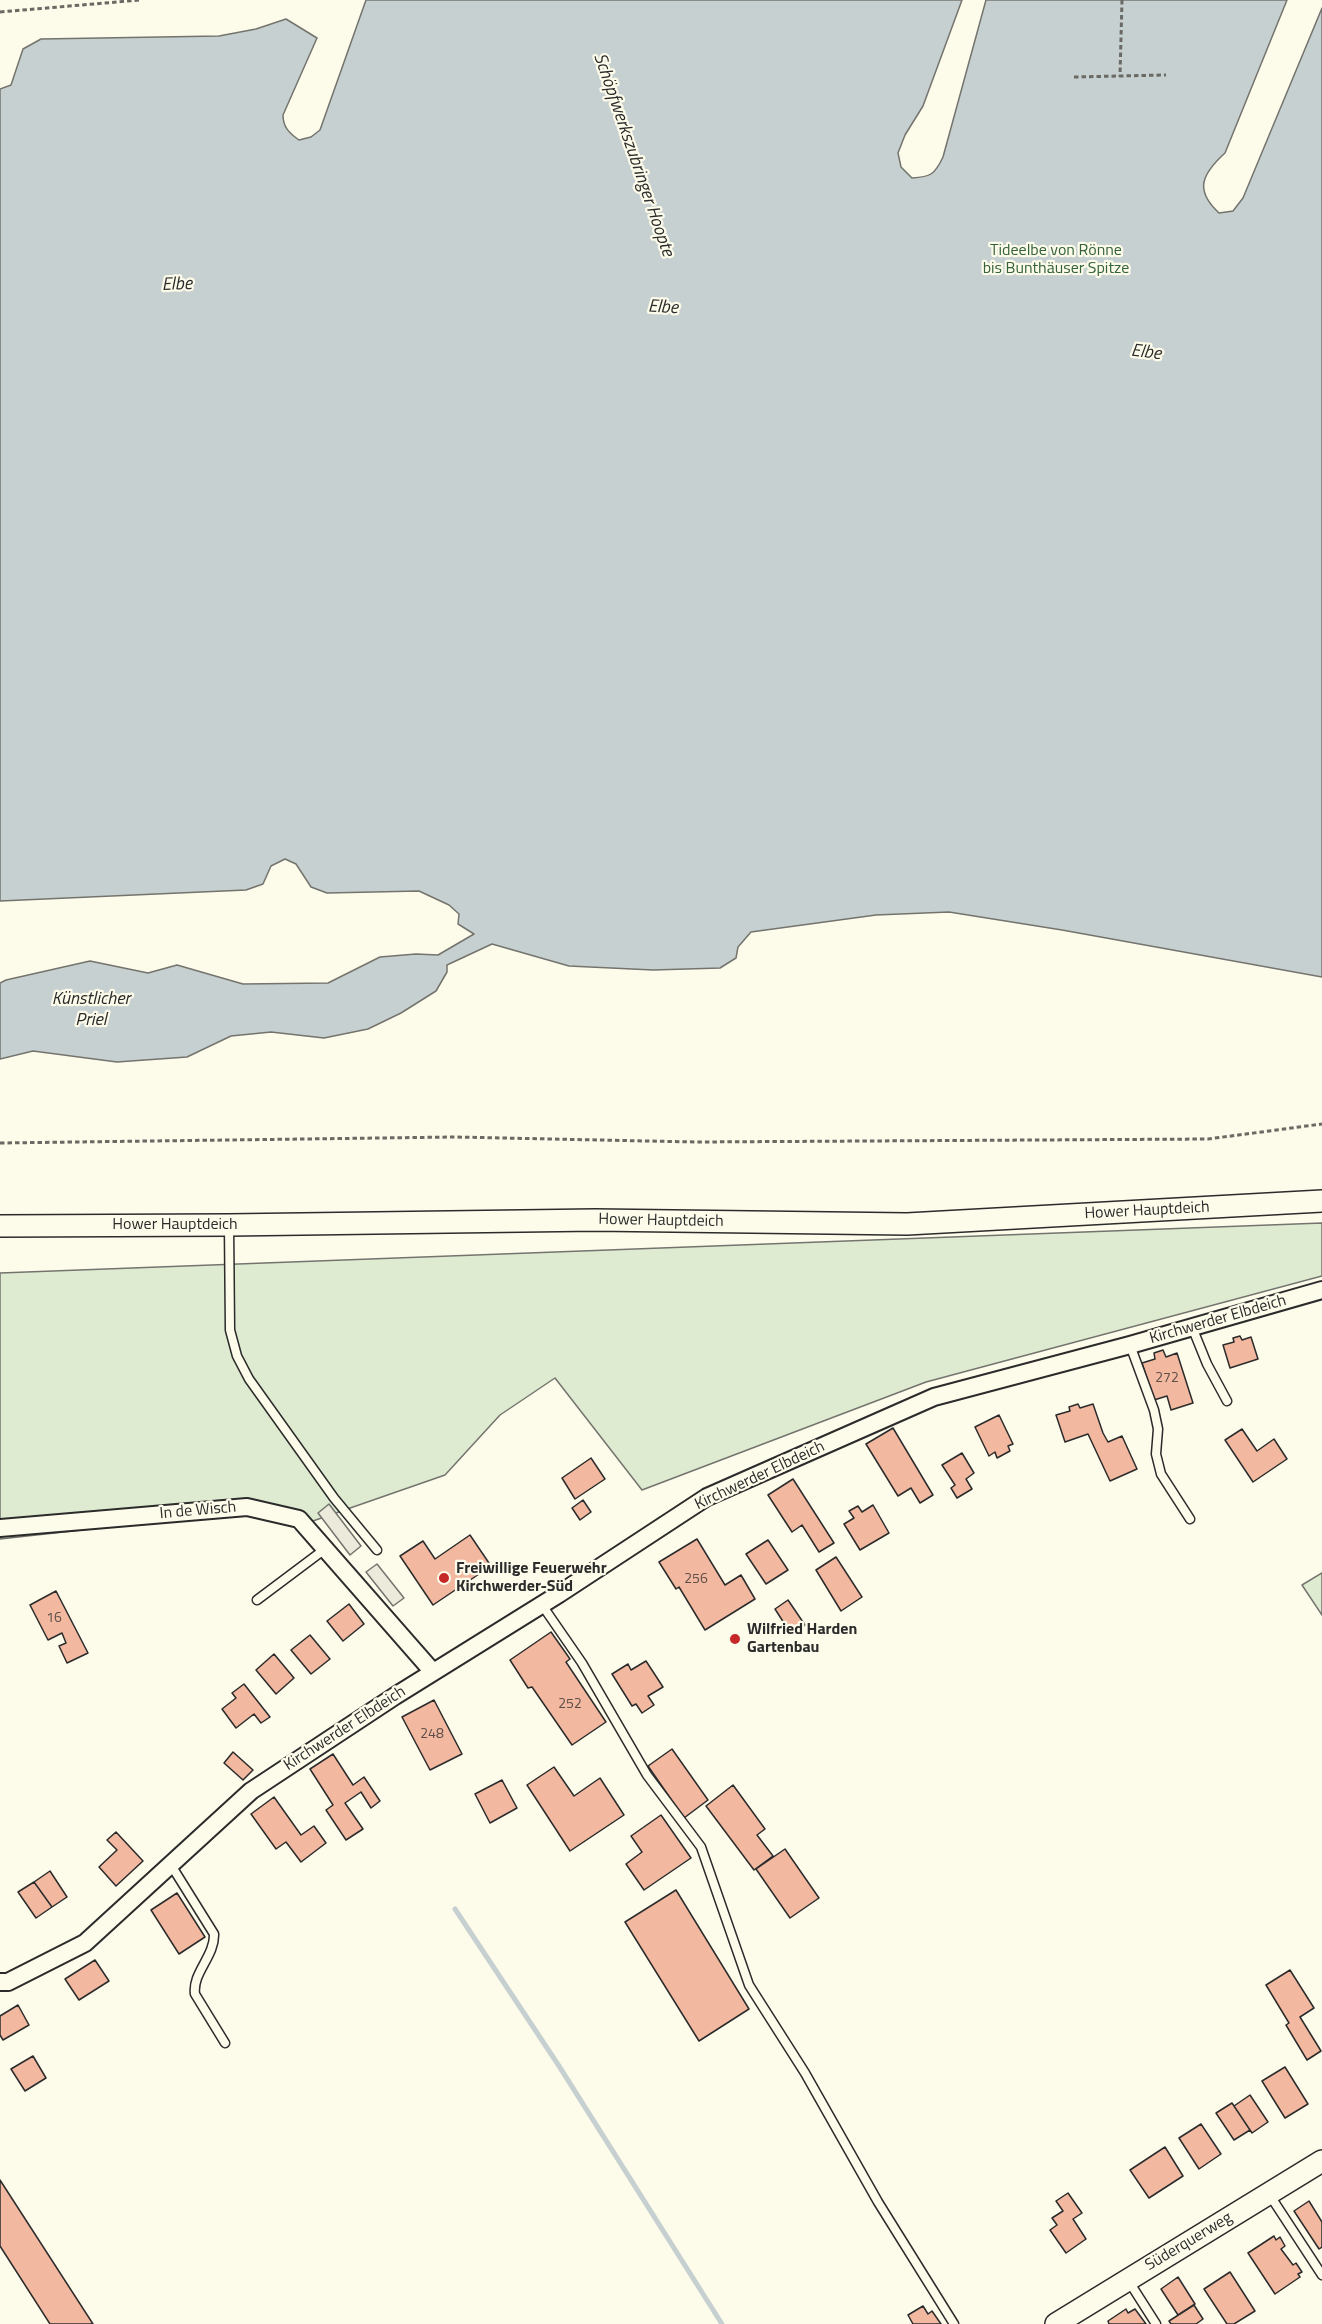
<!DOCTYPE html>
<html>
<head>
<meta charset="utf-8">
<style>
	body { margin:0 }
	canvas { display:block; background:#fdfbea }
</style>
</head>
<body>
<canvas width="1322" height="2324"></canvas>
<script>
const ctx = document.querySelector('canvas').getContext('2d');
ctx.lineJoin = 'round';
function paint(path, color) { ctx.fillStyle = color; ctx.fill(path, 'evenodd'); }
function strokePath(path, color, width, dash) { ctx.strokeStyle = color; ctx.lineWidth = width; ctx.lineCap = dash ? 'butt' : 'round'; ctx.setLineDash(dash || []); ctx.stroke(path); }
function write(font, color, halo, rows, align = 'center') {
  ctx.font = font + ' "Titillium Web",sans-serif'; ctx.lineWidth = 4.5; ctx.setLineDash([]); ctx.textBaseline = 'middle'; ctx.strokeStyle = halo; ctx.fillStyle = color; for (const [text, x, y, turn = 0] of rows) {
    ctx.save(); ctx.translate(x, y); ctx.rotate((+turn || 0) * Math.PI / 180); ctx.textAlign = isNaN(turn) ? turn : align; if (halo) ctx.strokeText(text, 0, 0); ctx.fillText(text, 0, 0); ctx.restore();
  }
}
const green = new Path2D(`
	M1322,1223v53l-396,106 -284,108 -87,-112 -55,37 -55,60 -135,47 -64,-10 -246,27v-266z
	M1322,1573v42l-20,-30z`);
paint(green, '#deebd1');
strokePath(green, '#74746e', 1.5);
const parking = new Path2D(`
	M329,1504l32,42 -11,9 -32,-42z
	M377,1564l27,34 -11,8 -27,-34z`);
paint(parking, '#eceadb');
strokePath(parking, '#74746e', 1.5);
const water = new Path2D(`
	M366,0h596l-39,106 -18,29 -7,18 3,14 11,11c19,-1 23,-4 31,-21l43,-157h301l-62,153c-23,21 -31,37 -6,60l14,-2 10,-13 79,-190v969l-260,-47 -113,-18 -73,3 -125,17 -13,15 -2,11 -16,10 -67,2 -84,-4 -77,-22 -45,21v7l-11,19 -35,22 -33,16 -44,9 -53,-6 -40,4 -44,21 -70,5 -84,-11 -33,8v-76l6,-3 84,-19 58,12 29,-8 66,19 85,-1 52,-26 36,-3 22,1 36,-21 -16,-10 1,-10 -10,-9 -30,-14 -92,2 -16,-6 -15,-23 -11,-5 -14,7 -8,18 -17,6 -246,11v-812l11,-4 12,-36 18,-10 178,-3 37,-7 30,-10 31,19 -34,77c0,12 6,18 16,25l12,-3 9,-7z`);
paint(water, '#c7d0d0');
strokePath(water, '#74746e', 1.5);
strokePath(new Path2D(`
	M455,1909l104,157 163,258`), '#c7d0d0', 5);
const building = new Path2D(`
	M1240,1336l2,4 9,-3 7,22 -28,9 -7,-23 11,-3 -1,-4z
	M1163,1350l3,7 11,-4 16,50 -22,7 -4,-14 -13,4 -12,-37 13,-4 -1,-6z
	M1078,1404l2,4 13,-4 10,29 5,9 14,-6 15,33 -27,12 -22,-47 -23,8 -9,-27 14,-4 -1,-4z
	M999,1415l14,29 -5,2 2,5 -13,7 -2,-6 -6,4 -14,-29z
	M893,1428l40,67 -13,8 -9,-15 -13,8 -32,-52z
	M1242,1429l15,22 17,-12 13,20 -34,23 -28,-42z
	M962,1453l12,20 -8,6 6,10 -15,9 -6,-10 4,-3 -13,-20z
	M591,1458l14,21 -30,20 -13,-21z
	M793,1479l41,64 -15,9 -17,-27 -10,7 -24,-37z
	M583,1500l8,12 -11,8 -8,-12z
	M873,1505l16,28 -29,17 -16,-26 10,-6 -5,-7 9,-5 4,6z
	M470,1535l21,31 -58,39 -33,-49 23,-15 12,18z
	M697,1539l28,46 16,-10 14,24 -50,31 -26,-43 -3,2 -17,-27z
	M768,1540l20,30 -22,14 -20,-30z
	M836,1557l26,40 -21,14 -25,-41z
	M56,1591l32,62 -21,10 -8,-17 7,-3 -4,-10 -14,7 -18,-35z
	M788,1600l17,25 -14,9 -16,-25z
	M349,1604l15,20 -21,17 -16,-20z
	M551,1632l19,27 -4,3 40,60 -34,23 -40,-58 -4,1 -18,-28z
	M310,1635l20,24 -19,15 -20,-24z
	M274,1654l20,24 -18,16 -20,-24z
	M646,1661l17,26 -15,9 6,9 -12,8 -6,-9 -4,2 -20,-32 16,-10 3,6z
	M244,1684l26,33 -9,6 -7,-9 -18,14 -14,-19 14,-11 -4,-5z
	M434,1700l28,54 -32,16 -28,-53z
	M672,1749l36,51 -24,18 -36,-52z
	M233,1752l20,18 -10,10 -19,-17z
	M333,1754l20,31 11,-8 16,24 -9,7 -10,-16 -16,11 18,26 -17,11 -20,-30 7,-5 -23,-36z
	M554,1767l20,29 26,-18 24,37 -54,36 -43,-66z
	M502,1780l15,28 -27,15 -15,-29z
	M733,1785l32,44 -8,6 16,21 -19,14 -48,-64z
	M274,1797l27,38 13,-9 12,17 -25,19 -15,-20 -10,7 -25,-35z
	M661,1815l30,43 -47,32 -18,-26 16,-12 -11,-16z
	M116,1832l27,29 -27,25 -17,-19 18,-17 -10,-10z
	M785,1849l34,49 -29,20 -34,-49z
	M50,1871l17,26 -15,10 -18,-25z
	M34,1882l18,25 -16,11 -18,-26z
	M676,1890l73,119 -50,32 -74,-119z
	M177,1893l28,44 -26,17 -28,-44z
	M95,1960l14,21 -30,19 -14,-21z
	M1290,1970l24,38 -14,9 21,34 -14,9 -21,-35 3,-2 -23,-38z
	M18,2005l11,20 -26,15 -3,-5v-19z
	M33,2056l13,22 -21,13 -14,-22z
	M1285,2067l23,37 -23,14 -23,-37z
	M1250,2095l18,27 -16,11 -18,-27z
	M1232,2103l18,27 -16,10 -18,-27z
	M1201,2124l20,30 -22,15 -20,-31z
	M1165,2147l18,29 -34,22 -19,-28z
	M0,2180l93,144h-43l-50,-78z
	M1068,2193l14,20 -9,6 13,20 -20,14 -16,-23 7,-5 -5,-7 11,-7 -7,-10z
	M1309,2201l13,21v25l-3,2 -25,-38z
	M1274,2236l2,4 4,-3 5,9 -4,3 12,16 3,-2 6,9 -4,2 2,3 -25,17 -27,-41z
	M1230,2272l25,39 -21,13h-7l-23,-35z
	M1178,2277l17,27 -17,11 -17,-26z
	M1194,2305l9,14 -7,5h-25l-2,-3z
	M923,2306l5,8 4,-3 9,13h-28l-5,-9z
	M1126,2309l2,4 7,-4 11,15h-37l-1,-3z`);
paint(building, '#f2b8a0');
strokePath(building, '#2b2b2b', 1.5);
const service = new Path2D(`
	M229,1226l1,104 7,26 12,23 85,119 43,52
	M1192,1327l15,37 20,37
	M1130,1345l24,65 4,19 -2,25 5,20 29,45
	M257,1600l68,-51
	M542,1605l40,58 65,112 54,72 48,138 56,88 73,129 76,122
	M171,1865l43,69c1,22 -22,39 -19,60l30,49
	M1269,2194l53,81
	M1128,2280l28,44`);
const minor = new Path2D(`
	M0,1528l247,-21 52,12 134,153
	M0,1982h8l77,-39 166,-152 144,-95 164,-102 148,-97 227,-100 196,-52 192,-55`);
const tertiary = new Path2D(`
	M0,1226l229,-1 366,-5 312,4 415,-23
	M1056,2324l266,-163`);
strokePath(service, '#2b2b2b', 11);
strokePath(minor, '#2b2b2b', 20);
strokePath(tertiary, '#2b2b2b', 24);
strokePath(new Path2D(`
	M1122,0l-2,76 46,-1
	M0,12l140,-12
	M1074,77l46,-1
	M0,1143l455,-6 241,5 512,-3 114,-15`), '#6a6964', 3, [4.5, 3]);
strokePath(service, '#fdfbea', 8);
strokePath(minor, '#fdfbea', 16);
strokePath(tertiary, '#fdfbea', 21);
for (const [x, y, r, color] of [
	[444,1578,6,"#c62828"],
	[735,1639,6,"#c62828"]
]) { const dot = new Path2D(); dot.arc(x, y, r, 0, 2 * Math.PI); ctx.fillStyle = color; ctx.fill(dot); strokePath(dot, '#fdfbea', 2); }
write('14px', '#5d4e48', null, [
	["272",1167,1379],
	["256",696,1580],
	["16",54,1619],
	["252",570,1705],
	["248",432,1735]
]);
write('16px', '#34623c', '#fdfbea', [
	["Tideelbe von Rönne",1056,251],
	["bis Bunthäuser Spitze",1056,269]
]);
write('16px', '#2b2b2b', '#fdfbea', [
	["Hower Hauptdeich",1147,1211,-3],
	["Hower Hauptdeich",661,1221,1],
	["Hower Hauptdeich",175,1225],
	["Kirchwerder Elbdeich",1218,1320,-16],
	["Kirchwerder Elbdeich",760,1476,-25],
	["In de Wisch",198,1511,-5],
	["Kirchwerder Elbdeich",345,1729,-33],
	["Süderquerweg",1189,2242,-31]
]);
write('bold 16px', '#2b2b2b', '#fdfbea', [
	["Freiwillige Feuerwehr",456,1569],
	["Kirchwerder-Süd",456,1587],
	["Wilfried Harden",747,1630],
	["Gartenbau",747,1648]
], 'left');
write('italic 18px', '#2b2b2b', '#fdfbea', [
	["Schöpfwerkszubringer Hoopte",633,155,71],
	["Elbe",177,285,-2],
	["Elbe",663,308,3],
	["Elbe",1146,353,7],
	["Künstlicher",91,1000],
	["Priel",91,1021]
]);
</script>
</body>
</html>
